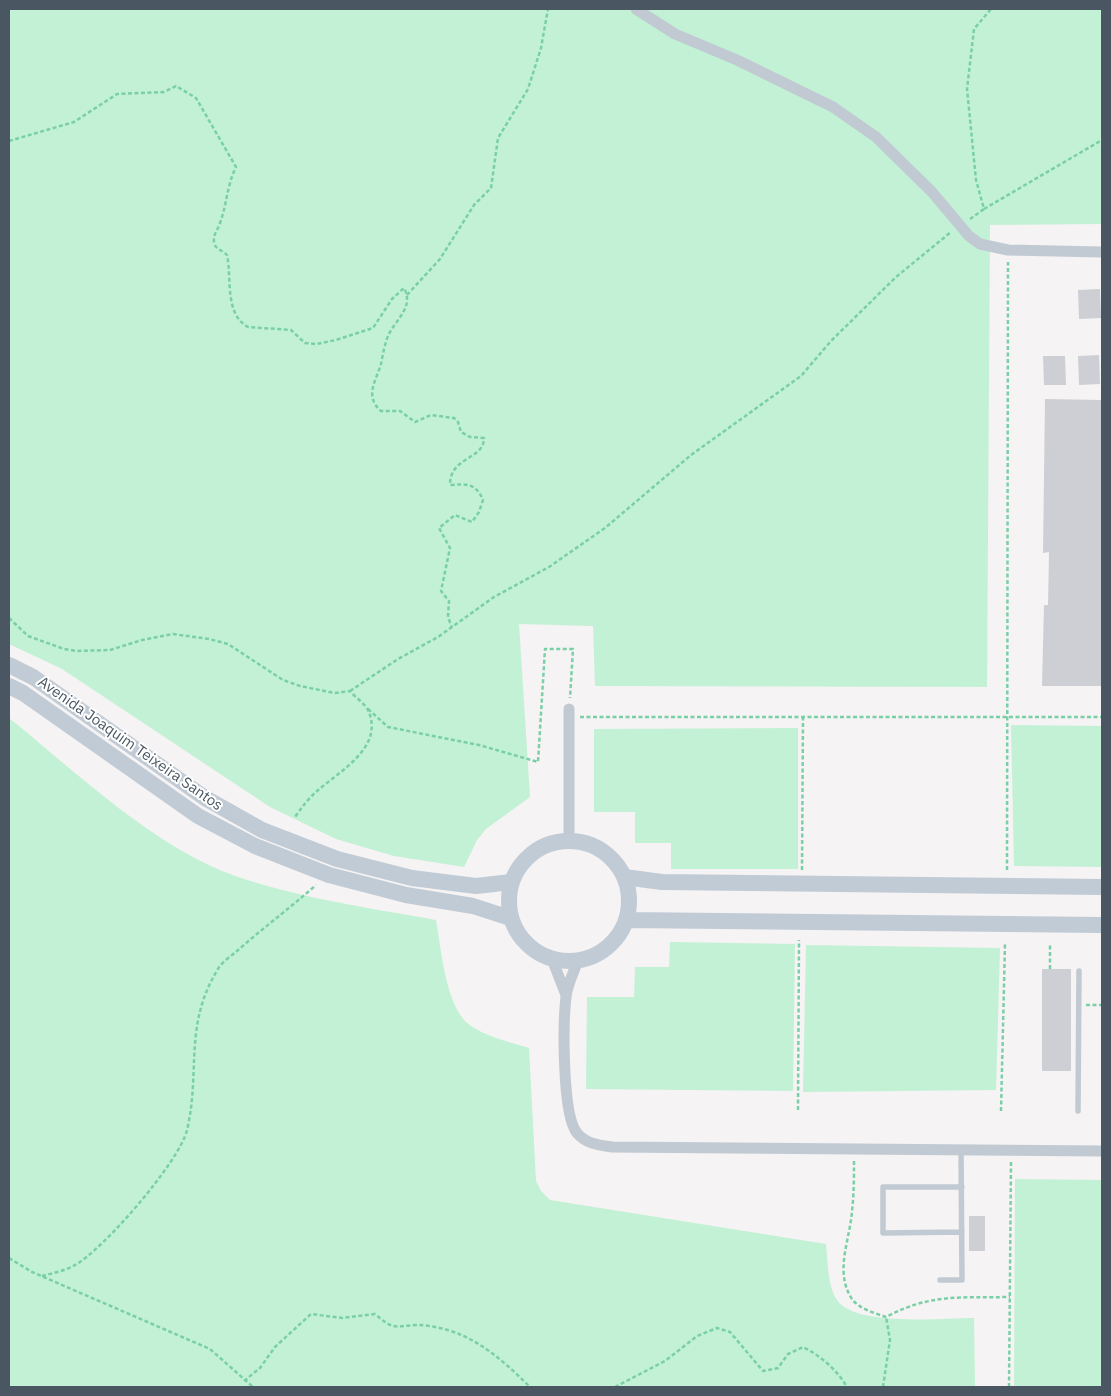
<!DOCTYPE html>
<html>
<head>
<meta charset="utf-8">
<style>
	body { margin:0 }
	#map { position:relative; width:1111px; height:1396px; overflow:hidden; background:#f5f3f3; font-family:"IBM Plex Sans",sans-serif }
	canvas { display:block }
	.frame { position:absolute; inset:0; border:10px solid #4a5661; pointer-events:none }
</style>
</head>
<body>
<div id="map">
<canvas width="1111" height="1396"></canvas>
<div class="frame"></div>
</div>
<script>
const ctx = document.querySelector('canvas').getContext('2d');
ctx.lineJoin = 'round';
function paint(path, color) { ctx.fillStyle = color; ctx.fill(path, 'evenodd'); }
function strokePath(path, color, width, dash) { ctx.strokeStyle = color; ctx.lineWidth = width; ctx.lineCap = dash ? 'butt' : 'round'; ctx.setLineDash(dash || []); ctx.stroke(path); }
function write(font, color, halo, rows, align = 'center') {
  ctx.font = font + ' "IBM Plex Sans",sans-serif'; ctx.lineWidth = 4; ctx.setLineDash([]); ctx.textBaseline = 'middle'; ctx.strokeStyle = halo; ctx.fillStyle = color; for (const [text, x, y, turn = 0] of rows) {
    ctx.save(); ctx.translate(x, y); ctx.rotate((+turn || 0) * Math.PI / 180); ctx.textAlign = isNaN(turn) ? turn : align; if (halo) ctx.strokeText(text, 0, 0); ctx.fillText(text, 0, 0); ctx.restore();
  }
}
paint(new Path2D(`
	M9,9h1093v215l-112,1 -3,462 -392,-1 -2,-60 -74,-2 11,173 -44,32 -9,11 -13,27 -70,-11 -58,-17 -66,-32 -208,-138 -53,-25z
	M9,718c67,54 145,129 226,158 65,22 134,32 201,44 5,28 9,78 28,100 14,15 46,22 65,28l7,133 5,10 9,9 276,44c2,17 1,41 11,56 18,27 106,18 137,18l1,69h-966z
	M1011,725l91,1v141l-88,-1z
	M798,728v141h-127v-26h-36v-31h-41v-83z
	M670,942l125,2 -2,147 -207,-2 1,-92h47l1,-30h34z
	M806,945l194,3 -4,142 -193,2z
	M1015,1179l87,1v207h-88z`), '#c3f1d5');
paint(new Path2D(`
	M1100,289l1,29 -22,1 -1,-29z
	M1099,355l1,29 -21,1 -1,-29z
	M1043,356h22l1,29h-22z
	M1045,399l57,1v286h-60l2,-81h4l1,-53 -6,1z
	M1042,969h29v102h-29z
	M969,1216h16v35h-16z`), '#cdcfd5');
strokePath(new Path2D(`
	M9,141l65,-19 43,-28 47,-2 12,-6 20,12 40,69c-9,18 -9,37 -16,56 -2,7 -7,11 -6,19 1,8 9,8 13,13 5,22 -3,59 21,72l43,3 14,13 11,1 20,-4 37,-12 19,-29 12,-11c10,19 -7,30 -15,46 -4,8 -6,20 -8,30 -5,17 -17,32 0,47h19l15,11 16,-7 23,3 4,4 3,10 9,5 14,1c0,22 -34,18 -34,47 17,-1 26,-2 33,15l-4,12 -7,10 -17,-7 -16,13 11,20 -9,43 8,10 -1,16 4,11
	M984,209l118,-69
	M970,219l14,-10 -8,-29 -9,-91 7,-60 17,-20
	M407,295l33,-36 34,-54 17,-17 7,-50 30,-49 13,-41 7,-39
	M9,618l19,18 36,13 13,2 33,-1 32,-10 31,-6 36,5 19,5 55,36 17,6 35,7 15,-2c5,6 15,13 18,19 17,37 -28,61 -51,81 -9,8 -15,16 -22,26
	M350,691l48,-32 40,-22 56,-40 55,-30 56,-39 86,-73 110,-79 30,-35 65,-64 55,-45
	M368,709l20,18 91,18 59,17 7,-113h28l-3,49
	M580,717h522
	M802,870l1,-153
	M1007,870l1,-608
	M1050,969v-25
	M1086,1005h16
	M798,1110l1,-170
	M1001,1111l4,-168
	M854,1161c0,16 0,33 -2,50 -2,29 -18,61 0,88 7,10 23,14 34,18 45,-24 76,-19 124,-20
	M9,1258l23,14 178,77 43,38
	M42,1276c11,-3 23,-5 33,-11 28,-15 105,-104 112,-135 14,-59 -4,-104 31,-161 4,-7 13,-13 19,-18 26,-23 53,-43 79,-66
	M244,1381l16,-13 15,-21 36,-33 31,4 33,-4c20,17 19,12 42,11 13,0 30,4 42,9 27,11 51,33 71,53
	M615,1387l50,-26 32,-25 20,-8 13,4 33,39 15,-3 10,-14 15,-7c18,9 34,23 44,40
	M883,1387l7,-47 -4,-23
	M1009,1387l2,-226`), '#7ad0a6', 2.5, [4, 2.5]);
strokePath(new Path2D(`
	M1078,1111l1,-140
	M962,1187h-79v46l79,-1
	M940,1280h22l-1,-130`), '#c1cad2', 5.5);
strokePath(new Path2D(`
	M636,9l39,25 62,26 96,47 43,30 56,55 37,44 11,8 28,6 94,2
	M569,709v132
	M552,959l14,36
	M578,960c-4,12 -11,25 -12,37 -3,26 -4,118 11,136 9,11 22,12 35,14l490,4`), '#c1cad2', 11);
strokePath(new Path2D(`
	M9,665l24,12 172,121 57,32 75,29 75,19 64,8 35,-4
	M9,686l14,7 175,123 57,30 74,29 77,20 67,11 37,12
	M509 901a60 60 0 1 1 120 0a60 60 0 1 1-120 0Z
	M624,877l38,5 440,5
	M626,920l476,5`), '#c1cbd6', 16);
write('15px', '#4a5661', '#fff', [
	["Avenida Joaquim Teixeira Santos",130,744,35]
]);
</script>
</body>
</html>
